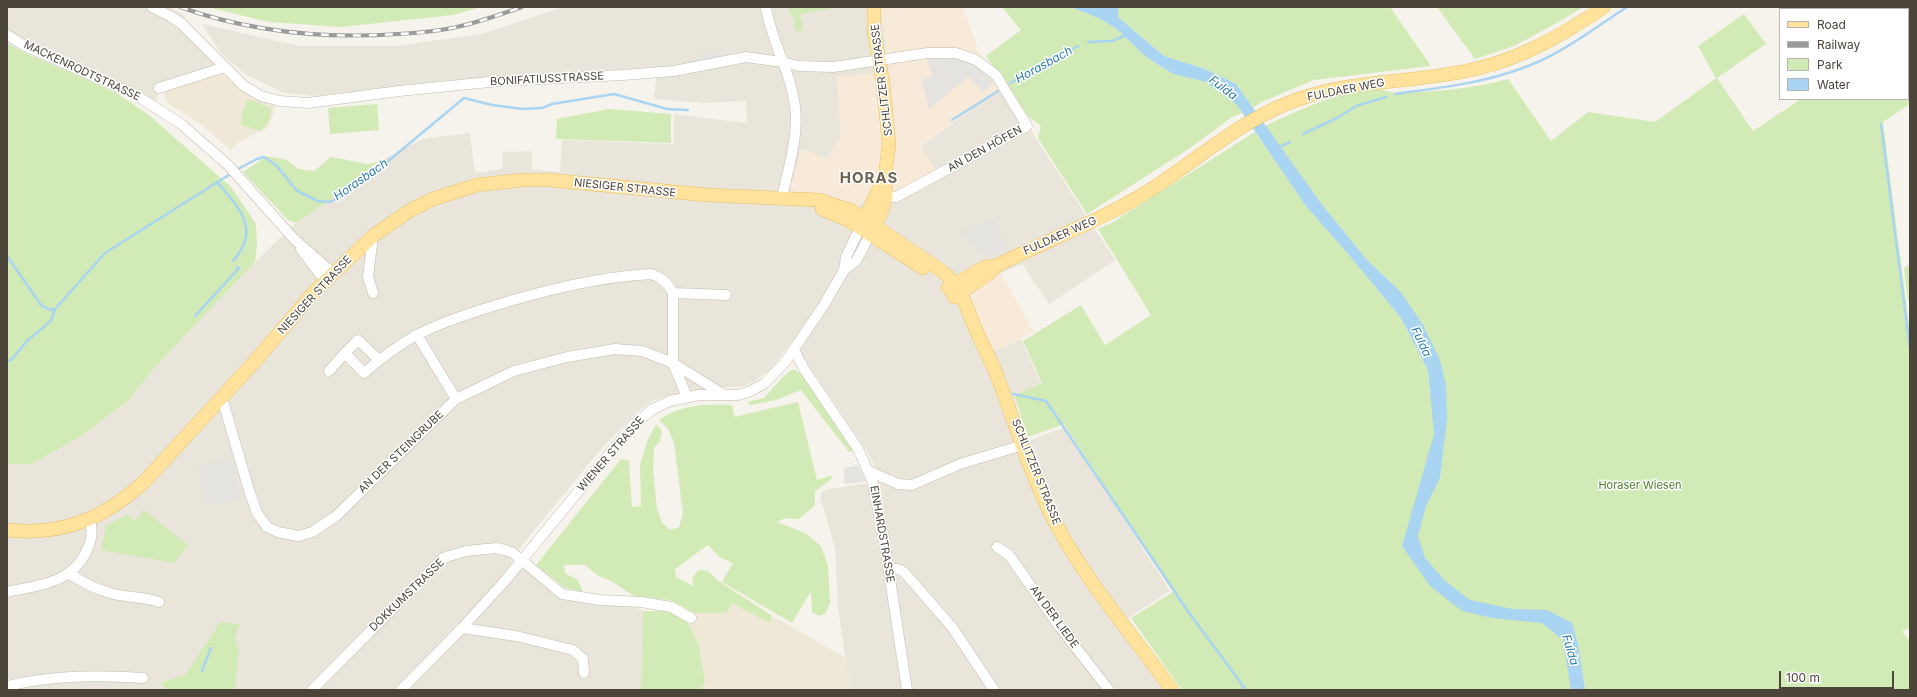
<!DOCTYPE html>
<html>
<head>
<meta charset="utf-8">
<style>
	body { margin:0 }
	#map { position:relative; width:1917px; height:697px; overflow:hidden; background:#f6f3ec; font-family:Inter,sans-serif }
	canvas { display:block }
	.frame { position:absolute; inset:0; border:8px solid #4b4439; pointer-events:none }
	.legend { position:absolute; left:1779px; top:8px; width:130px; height:92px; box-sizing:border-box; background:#fff; border:1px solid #b7b4b0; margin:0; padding:5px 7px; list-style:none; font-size:12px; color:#4b4439 }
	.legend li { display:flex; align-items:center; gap:8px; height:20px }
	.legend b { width:20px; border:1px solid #b7b4b0 }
	.scale { position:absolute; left:1779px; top:671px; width:115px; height:18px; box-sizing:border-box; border:2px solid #4b4439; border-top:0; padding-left:5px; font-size:12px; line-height:14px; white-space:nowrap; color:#4b4439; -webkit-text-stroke:3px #fff; paint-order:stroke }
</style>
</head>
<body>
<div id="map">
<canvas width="1917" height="697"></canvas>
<div class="frame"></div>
<ul class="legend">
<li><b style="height:5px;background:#ffe39c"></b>Road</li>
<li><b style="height:5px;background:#9a9a9a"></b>Railway</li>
<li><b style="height:11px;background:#d2eab5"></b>Park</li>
<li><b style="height:11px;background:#a9d4f2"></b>Water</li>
</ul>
<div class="scale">100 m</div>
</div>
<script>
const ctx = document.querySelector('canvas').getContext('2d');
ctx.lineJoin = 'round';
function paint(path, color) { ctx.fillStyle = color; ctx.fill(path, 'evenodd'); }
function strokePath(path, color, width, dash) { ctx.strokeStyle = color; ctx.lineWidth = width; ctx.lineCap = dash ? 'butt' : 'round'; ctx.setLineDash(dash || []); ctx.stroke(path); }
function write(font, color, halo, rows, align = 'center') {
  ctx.font = font + ' Inter,sans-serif'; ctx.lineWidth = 3; ctx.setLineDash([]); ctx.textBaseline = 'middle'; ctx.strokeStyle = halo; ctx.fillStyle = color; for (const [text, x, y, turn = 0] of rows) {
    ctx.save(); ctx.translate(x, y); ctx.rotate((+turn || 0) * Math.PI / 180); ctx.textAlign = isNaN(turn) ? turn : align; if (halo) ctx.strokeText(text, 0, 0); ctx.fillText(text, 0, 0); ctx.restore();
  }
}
paint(new Path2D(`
	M7,7h159l16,6 24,38 14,15 -61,23 -3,13 -19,-12 -47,-22 -62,-26 -21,-12z
	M564,7h317l8,64 -51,6 3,59 -15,23 -24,-10 -10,33 -1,10 129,-45 83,-61 30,48 82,126 -66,44 -27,-40 -21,9 -22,14 14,64 28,-12 20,45 -28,11 15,46 35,-13 24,34 83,129 -42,27 51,72h-329l-12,-83 -3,-60 -15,-50 2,-5 5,-3 52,-7 -2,-11 -11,-21 -74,-109 -22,29 -18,13 -12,4h-16l-58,9 -11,4 -17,11 -37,38 -91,111 38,27 85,19 10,5 -2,79h-406l4,-38 -4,-15 5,-13 -19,-2 -36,53 -24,7 4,8h-158v-226h25l51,-29 46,-35 26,-33 100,-105 41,-39 31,-21 51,-40 45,-23 47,-6 5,40 27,-4 1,-17 29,-1v18l28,3 2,-32 112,4v-30l73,9 -1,-22 -43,2 -49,-4 3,-31 -216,13 -124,15 -33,-3 -39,-19 -24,-21 -19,-29 97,22h97l85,-12z`), '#eae5da');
paint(new Path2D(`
	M881,7h82l14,39 -1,3 27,37 -83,60 17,25 -41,22 -29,7 -11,7 -28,-8 -37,-7 1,-10 10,-33 24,10 15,-23 -4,-59 52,-6z
	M1001,273l33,59 -41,19 -21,-48 -1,-7 8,-9z`), '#f7ead8');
paint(new Path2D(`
	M221,73l34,26 21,6 -5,16 -5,8 -28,13 -7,8 -28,-24 -37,-24 -2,-10 7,-5z
	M732,602l37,21 2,-8 75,43 4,32h-149l4,-8 -6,-36 -11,-23 6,-10h32z`), '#efe8d6');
paint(new Path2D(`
	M207,7h274l-28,8 -112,12 -72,-5z
	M789,7h51l-40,7 3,16 -7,2 -3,-17 -3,1z
	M1002,7h69l30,12 18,12 27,26 27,17 33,8 31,23 5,8 -10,4 -42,31 -103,66 -49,-76 3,-12 -12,-9 -43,-61 35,-26z
	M1118,7h272l41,59 -117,14 -53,22 -8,6 -17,-24 -31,-15 -41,-13 -46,-39z
	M1437,7h146l-28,17 -41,22 -39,13z
	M1744,14l22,30 -49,34 36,53 48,-32h107v-5l2,2v8l-27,18 27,211v295l-8,3 8,10v49h-728l-51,-72 42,-26 -109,-168 -36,13 -14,-42 28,-12 -19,-42 58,-36 24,40 46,-30 -53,-86 15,-7 142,-90 50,73 43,49 53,64 27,52 2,26 10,-12 -40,-93 -34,-32 -46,-57 -55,-76c35,-16 75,-36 113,-37 6,0 12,4 18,4 38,-1 76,-4 112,-14l43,62 37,-29 67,10 61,-44 -18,-32z
	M7,43l16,9 92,40 35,24 81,71 25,37 1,21 -2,17 -100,105 -26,33 -46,35 -51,29h-25z
	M248,99l23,9 -2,12 -8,11 -20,-6 1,-12z
	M377,104l2,26 -49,4 -2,-26z
	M609,109l62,5v29l-115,-4 1,-20z
	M267,156l20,4 11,9 16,2 17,-14 36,7 11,-2 -51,40 -31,21 -8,-3 -45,-48z
	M1910,264v36l-2,1 -4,-33z
	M793,369l8,5 52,77 -4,1 -48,-62 -25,10 -26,5 -2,-3 16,-4 19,-21z
	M798,402l19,78 17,-5 -4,5 -15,11v14l-16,14 -14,-1 -8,4 28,11 16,13 7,20 2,37 -5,11 -6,2 -7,-4 -1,-21 -19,32 -70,-41 11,-19 -14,-6 -11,-12 -33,24 1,8 17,9c-1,-7 0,-11 6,-16l9,1 9,9 54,35 -1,8 -38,-20 -6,10h-32l-24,-13 -36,-4 -23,-15 -14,-6 -12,-10h-21l1,8 13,7 5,12 -18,-4 -29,-23 85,-106 8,2 3,46 9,-1 -1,-41 7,-24 9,-17 6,7 -2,10 -6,7 -1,21 4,40 5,14 8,7 9,-3 4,-14 -9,-70 -6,-14 -9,-9c22,-16 47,-16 73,-15l2,12z
	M144,510l44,35 -14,18 -73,-13 5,-24 22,-12 6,7z
	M643,611h26l19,12 11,23 6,36 -4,8h-60z
	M220,622l20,2 -5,13 4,15 -4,38h-70l-4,-8 24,-7z`), '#d2eab5');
paint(new Path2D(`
	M722,50l1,7 -22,3v-7z
	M955,58l22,8 17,17 -11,9 -15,-15 -39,32 -7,-29 10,-4 -5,-17z
	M994,219l13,32 -21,6 -28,-24z
	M232,458l10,39 -35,9 -10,-40z
	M858,465l8,16 -22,3v-16z`), '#e5e3e0');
paint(new Path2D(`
	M1071,7h47v10l46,39 41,13 31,15 84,118 46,57 34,32 23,34 17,35 6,25 1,34 -7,59 -14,28 -8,30 7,22 20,23 25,19 42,9 35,1 25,13 6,21 7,46h-14l-8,-50 -21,-17 -50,-5 -30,-7 -32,-25 -28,-40 32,-112 -6,-64 -27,-52 -53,-64 -43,-49 -68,-100 -31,-23 -33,-8 -27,-17 -27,-26 -18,-12z`), '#a9d4f2');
strokePath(new Path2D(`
	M1088,42l24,-1 14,-6
	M1010,83l68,-37
	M1395,94c42,-6 84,-10 125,-25 39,-13 73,-40 107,-62
	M952,120l46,-29
	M1881,124l29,225
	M1303,134l34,-16 19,-12 30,-9
	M1277,148l13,-6
	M236,170l21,-11 7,-2 12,8 21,26 21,10 12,1 10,-5 29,-20 95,-79 28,7 30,4 20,-1 10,-4 62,-10 53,15 21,1
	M217,182c23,27 44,47 16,79
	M7,256l34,49 9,5 5,-1
	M195,316l44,-48 -2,-1
	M7,361l4,-1 17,-20 23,-19 4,-12 50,-56 127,-80
	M1013,394l33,7 141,209 59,80
	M202,671l9,-23`), '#a9d4f2', 2.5);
const minor = new Path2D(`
	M152,7l18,9 12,8 62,62 17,10 19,5 28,2 91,-12 101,-10 123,-6 51,-4 72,-14 36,5 17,4 34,1 95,-14h28l20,7 20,15 31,51 -131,71 -10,-1
	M766,7c5,34 25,65 29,100 4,29 -7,62 -13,91
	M7,35l18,11 111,49 45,29 47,41 66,74 39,34
	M159,88l66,-21
	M373,236l-5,41 5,16
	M301,249l24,32
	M844,270l12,-9 14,-26
	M673,293l53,2
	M417,335l39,64
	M794,350l10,19 54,80 14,31 11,53 24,157
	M379,360l-21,-20 -13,13 19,20c15,-13 32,-26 49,-36 24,-13 51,-22 77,-30 52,-16 106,-30 161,-33 11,4 16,8 22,19v70l14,34
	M329,371l16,-18
	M222,398l27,92 8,23 10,14 11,5 20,4 14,-4 23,-15 121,-118 58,-28 53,-14 48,-8 27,2 31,12 51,32
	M869,471l29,13 14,1 48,-21 63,-19
	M997,547l12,8 50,71 50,64
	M888,568l10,1 6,3 48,55 42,63
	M70,574c12,8 26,15 40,19 16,5 33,3 49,9
	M7,592c32,-7 65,-8 80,-42 5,-10 6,-19 3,-30
	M462,628l54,8 57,14 10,9 1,14
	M7,686c45,-11 90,-11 136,-8
	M312,690l131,-132 23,-7 30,-3 9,2 8,3 49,41 38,6 41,2 30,5 20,11
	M401,690l61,-62 41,-45 131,-159 19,-15 17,-8 29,-6h39l13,-4 14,-8 20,-21 39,-57 20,-35 2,-13 14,-29`);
const major = new Path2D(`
	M1871,7l2,2
	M1908,51l2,3
	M822,209l26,11 75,48
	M861,227l24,-51
	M870,235l12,-24 4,-15 -1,-20 4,-32 -6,-61 -9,-51v-25
	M948,288l37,-21 11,-1c51,-26 105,-45 154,-76 49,-31 93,-72 149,-91 57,-20 118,-16 176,-30 48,-11 89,-35 129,-62
	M954,297l34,-23 6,-6
	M7,530c55,6 96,-11 137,-48l112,-122 58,-68 59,-56 36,-25 24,-12 44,-14 45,-5h27l158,15 112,5 33,11 91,61c16,13 23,33 30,51 8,20 19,38 26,58 18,48 33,98 57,143 31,59 78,112 116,166`);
strokePath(minor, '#c2bbae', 11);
strokePath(major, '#e6c16a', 14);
strokePath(minor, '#fff', 10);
strokePath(major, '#ffe39c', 13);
const rail = new Path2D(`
	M180,7c70,25 145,32 218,27 21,-1 43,-3 63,-8 21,-5 41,-12 61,-19`);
strokePath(rail, '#9a9a9a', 4);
strokePath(rail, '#fff', 2.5, [8]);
write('11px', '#4b4439', '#fff', [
	["MACKENRODTSTRASSE",82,71,25],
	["BONIFATIUSSTRASSE",547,79,-3],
	["SCHLITZER STRASSE",882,80,-97],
	["FULDAER WEG",1346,90,-11],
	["AN DEN HÖFEN",985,149,-29],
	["NIESIGER STRASSE",625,188,6],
	["FULDAER WEG",1060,236,-24],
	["NIESIGER STRASSE",315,295,-47],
	["AN DER STEINGRUBE",401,452,-44],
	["WIENER STRASSE",611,454,-49],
	["SCHLITZER STRASSE",1036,472,68],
	["EINHARDSTRASSE",882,534,80],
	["DOKKUMSTRASSE",407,595,-44],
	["AN DER LIEDE",1054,617,54]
]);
write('11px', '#4a7f2a', '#fff', [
	["Horaser Wiesen",1640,486]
]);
write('italic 12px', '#2e7ab2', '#fff', [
	["Horasbach",1044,65,-29],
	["Fulda",1223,88,37],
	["Horasbach",361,180,-35],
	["Fulda",1421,342,65],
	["Fulda",1570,650,73]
]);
ctx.letterSpacing = '1px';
write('bold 15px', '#6e6250', '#fff', [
	["HORAS",869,178]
]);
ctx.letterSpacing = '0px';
</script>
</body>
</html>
